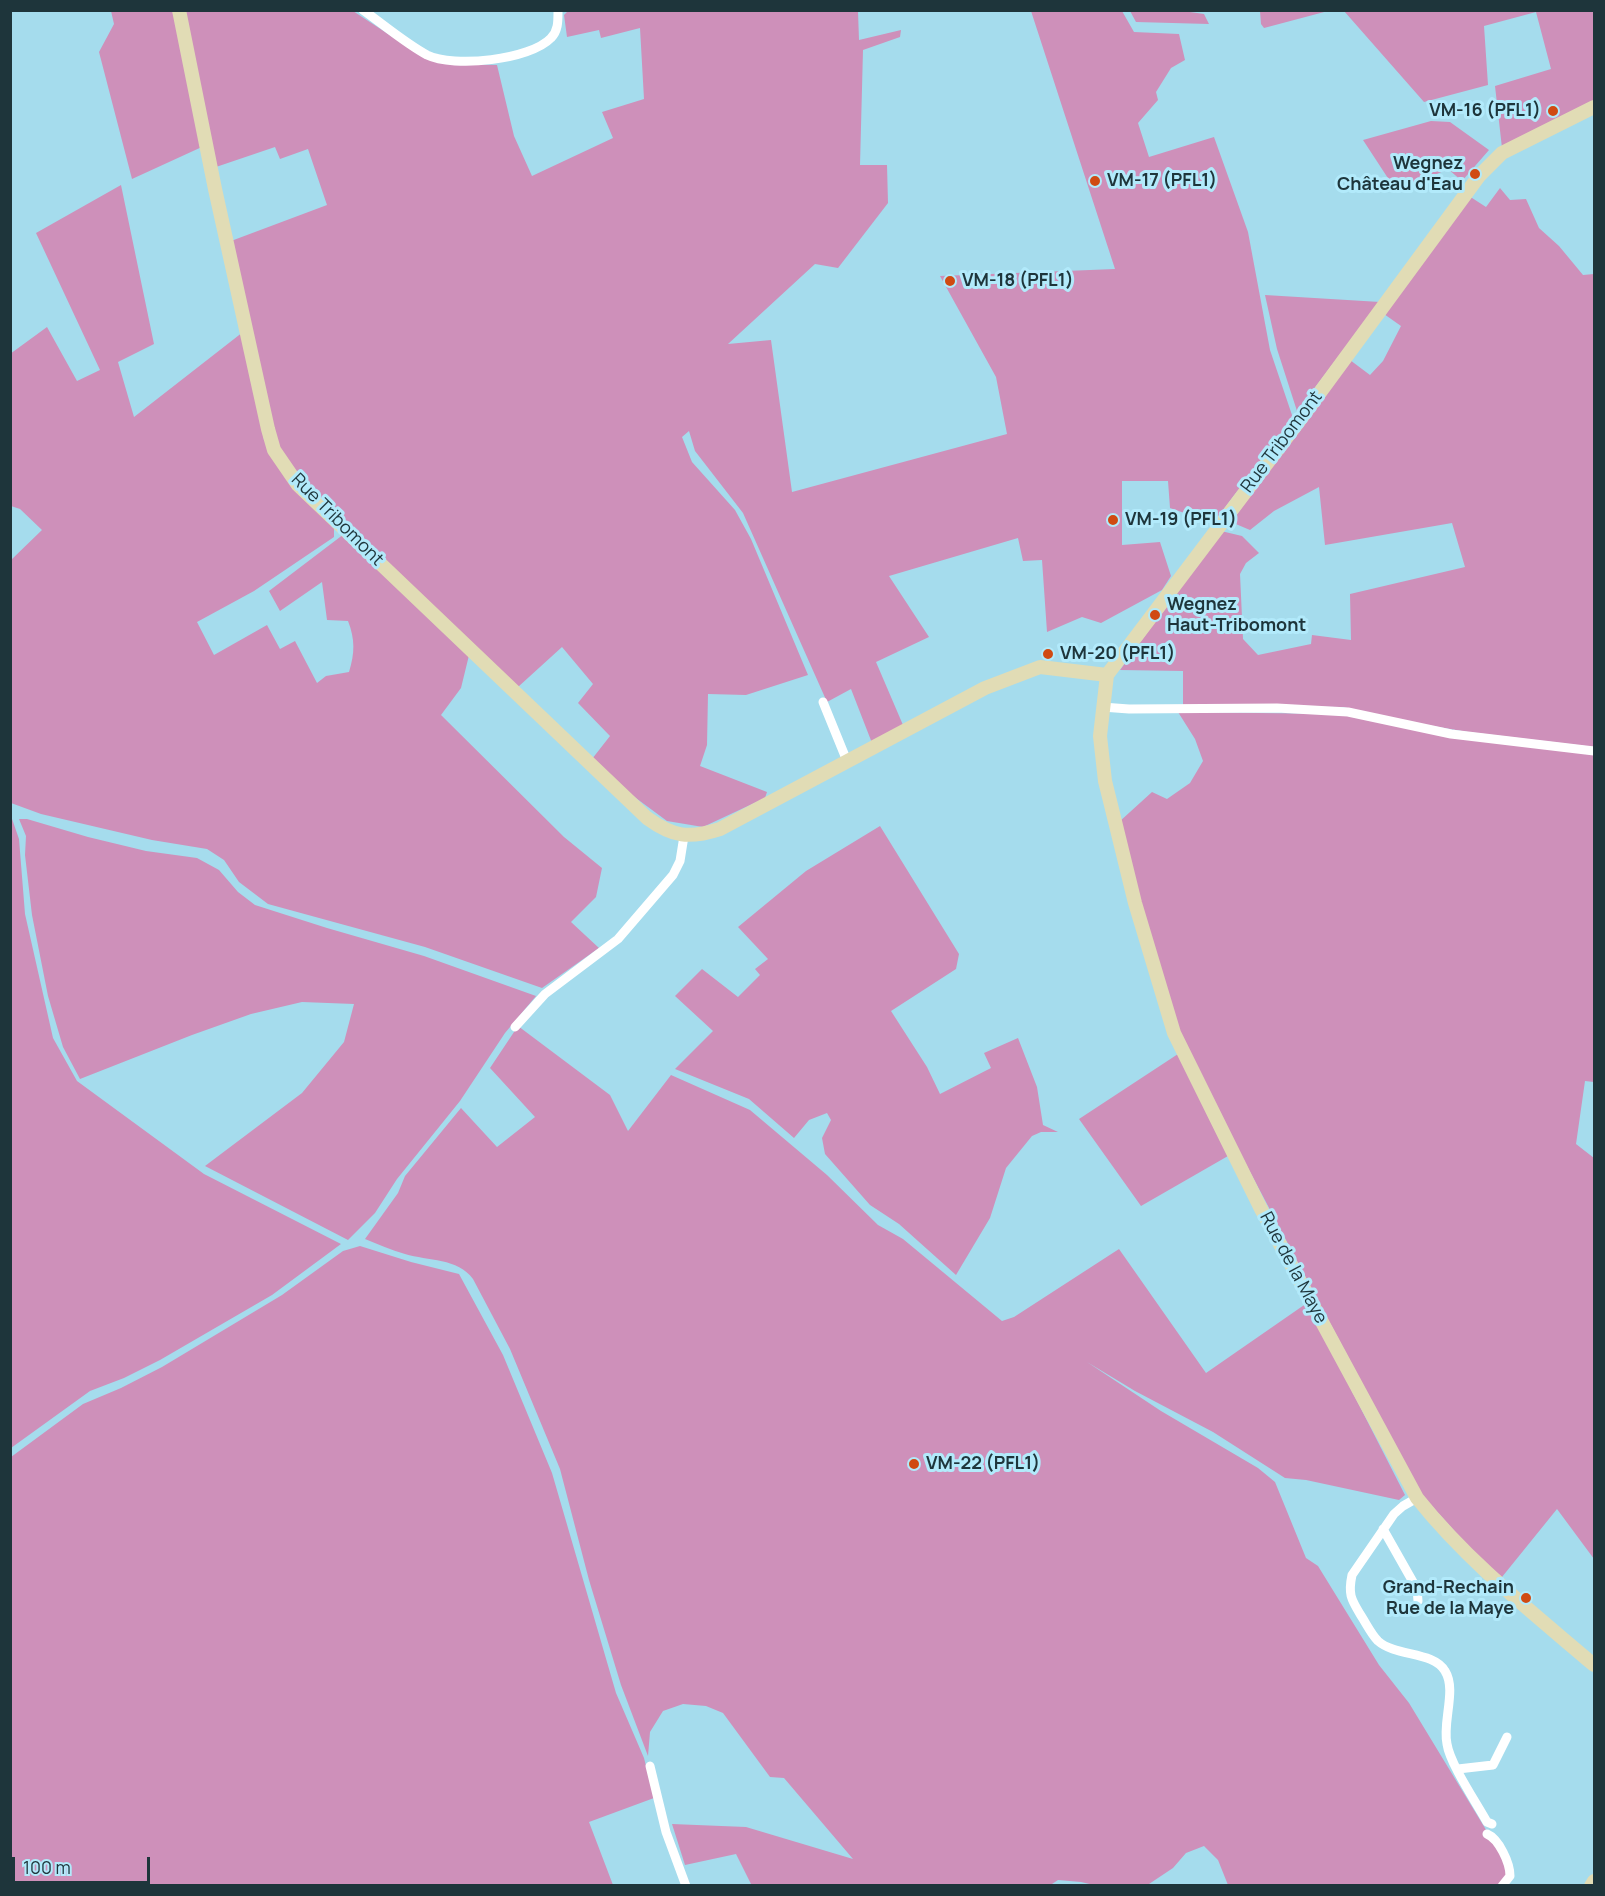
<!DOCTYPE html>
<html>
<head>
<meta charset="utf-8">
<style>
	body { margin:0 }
	#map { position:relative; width:1605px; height:1896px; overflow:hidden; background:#a5dced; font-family:Manrope,sans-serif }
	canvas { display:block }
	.frame { position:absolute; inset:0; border:12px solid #1e353b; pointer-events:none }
	.scale { position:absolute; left:12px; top:1857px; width:138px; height:27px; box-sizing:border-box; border:3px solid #1e353b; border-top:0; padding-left:8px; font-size:18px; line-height:21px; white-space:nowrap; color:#1e353b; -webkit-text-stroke:4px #b2eafb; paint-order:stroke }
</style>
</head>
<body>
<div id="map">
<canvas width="1605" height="1896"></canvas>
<div class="frame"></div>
<div class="scale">100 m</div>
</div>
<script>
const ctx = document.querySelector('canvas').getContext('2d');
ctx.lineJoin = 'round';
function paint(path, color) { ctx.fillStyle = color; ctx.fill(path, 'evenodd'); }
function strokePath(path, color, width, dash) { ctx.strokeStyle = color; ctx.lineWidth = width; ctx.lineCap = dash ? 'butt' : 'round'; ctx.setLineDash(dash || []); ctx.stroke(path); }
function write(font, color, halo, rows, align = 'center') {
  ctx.font = font + ' Manrope,sans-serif'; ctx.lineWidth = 6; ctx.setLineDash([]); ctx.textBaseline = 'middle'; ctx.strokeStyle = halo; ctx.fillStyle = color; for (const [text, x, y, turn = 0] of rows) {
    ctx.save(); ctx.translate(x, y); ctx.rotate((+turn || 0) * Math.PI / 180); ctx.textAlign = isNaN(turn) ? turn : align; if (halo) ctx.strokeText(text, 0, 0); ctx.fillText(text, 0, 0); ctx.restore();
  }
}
paint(new Path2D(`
	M1176,10l28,4 5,10 -73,-2 -6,-11z
	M111,11h63l30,135 -72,33 -33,-127 15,-28z
	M185,11h168l55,36 38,17 51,1 17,71 18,40 81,-38 -11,-26 42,-13 -4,-71 -39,10 -2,-8 -32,7 -3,-22 4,-4h290l1,29 42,-10 -1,7 -37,13 -3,115h27l1,38 -50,65 -23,-4 -87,80 43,-4 21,152 215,-58 -11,-57 -56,-101 175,-7 -84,-258h91l12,21 45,2 6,26 -14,8 -15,24 2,8 -20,23 11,34 65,-20 34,95 22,118 23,68 -80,105 -43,-15 -2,-27h-46v64l38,-3 11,34 -9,14 -61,33 -19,-6 -35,15 -5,-72 -19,1 -5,-23 -129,38 40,61 -53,25 27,63 -31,18 -21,-54 -24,13 -84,-189 -48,-62 -6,-20 -7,6 10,25 43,48 16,29 57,136 -62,20 -38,-1 -1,51 -7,21 67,26 -2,6 -62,29 -36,-6 -42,-31 -33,-31 18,-23 -32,-33 15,-19 -31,-37 -44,40 -46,-44 -11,45 -20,27 123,122 38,31 -6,29 -25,25 28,26 -57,40 -117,-41 -157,-43 -29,-22 -15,-22 -17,-11 -55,-9 -111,-26 -30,-11v-243l31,-30 -22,-21 -9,-3 -1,-152 37,-27 30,54 23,-11 -64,-137 85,-48 33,159 -36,18 16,55 109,-85 21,108 70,87v10l-80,54 -57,31 17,33 53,-30 13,24 15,-8 22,42 9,-7 23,-4c6,-19 6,-33 -1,-51l-21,-1 -5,-38 -42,29 -11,-20 75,-57 -47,-55 -22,-40 -44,-198 96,-36 -19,-56 -28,10 -5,-12 -59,20z
	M1260,11v-1l68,1 -64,17 -3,-4z
	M1344,11h250v91l-92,46 -7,-62 56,-17 -15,-57 -52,14 4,59 -64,17z
	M1431,121l19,1 39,28 -27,31 -14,-12 -51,23 -34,-52z
	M1500,188l10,12 16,-1 13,29 20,18 24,29 11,-1v473l-126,-15 -65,-11 -60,-14 -160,-1v-35l-63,-1 101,-139 21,5 17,17 -13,10 -6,11 3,65 15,16 53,-11 1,-9 39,5 -1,-46 115,-27 -13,-44 -127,22 -6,-58 -45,24 -24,19 -19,-8 119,-162 20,15 13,-14 18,-35 -17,-12 85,-118 17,11z
	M1265,295l115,7 -83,109 -20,-62z
	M1178,712l160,2 256,40v328l-9,-1 -9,63 18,14v401l-37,-50 -55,68 -24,-20 -58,-64 -234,-442 -17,-47 -50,-182 33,-30 15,7 23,-16 13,-22 -8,-22z
	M11,816l8,23 6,75 28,124 24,43 127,93 137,70 -69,51 -112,65 -36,18 -34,13 -79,57z
	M19,819h8l61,18 58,14 51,7 22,12 19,22 17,13 72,23 97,28 112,40 -31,37 -45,68 -63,78 -22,34 -27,27 -143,-74 97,-73 42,-51 10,-38 -52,-2 -51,12 -59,21 -112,44 -17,-32 -15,-51 -16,-81 -7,-60 1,-19z
	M880,826l79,128 -3,15 -65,42 36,56 13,27 51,-26 -7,-15 34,-15 19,49 6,38 15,7h-17l-9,4 -26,32 -16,50 -34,57 -57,-51 -29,-19 -45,-51 -3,-16 9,-18 -4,-7 -18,7 -15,18 -45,-39 -74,-30 38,-38 -38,-35 27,-27 36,28 22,-22 -5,-6 13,-10 -30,-32 68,-56z
	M518,1026l92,69 18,36 43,-56 79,35 77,65 51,50 25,14 99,82 12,-4 105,-68 87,124 101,-70 98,192 -6,5 -93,-20 -21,-2 -72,-46 -78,-41 -48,-29 74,49 97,57 17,14 31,76 12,8 61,99 30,38 99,163 -2,12 -6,8 -272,-1 -10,-25 -14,-14 -18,7 -13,15 -27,18 -52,-1 -13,-3 -23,-2 -9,6 -11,-1 -2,-1 -2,2h-282l-16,-32 -51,11 -13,-41 74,3 107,32 -69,-81 -14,-1 -47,-64 -17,-7 -23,-2 -20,7 -13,21 -2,24 -27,-71 -32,-105 -29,-111 -50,-120 -37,-70c-15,-21 -45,-18 -68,-25 -14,-4 -27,-10 -40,-15l33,-46 7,-17 56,-68 36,39 38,-30 -45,-49z
	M1178,1054l50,102 -87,50 -62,-87z
	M360,1246l51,16 48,12 44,81 49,118 64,220 28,65 10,40 -65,24 24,63 -602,1v-429l72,-53 38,-16 41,-21 120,-72 61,-44z`), '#ce90ba');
strokePath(new Path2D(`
	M363,10c21,15 42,33 64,45 27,13 103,5 124,-17 7,-7 7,-16 7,-26
	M823,702l24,59
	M1102,707l27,2 148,-1 71,4 103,22 143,17
	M515,1027l30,-33 73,-55 55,-64 7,-14 4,-25
	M1417,1498l-14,8 -9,8 -42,61c-4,19 -1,24 8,39 6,9 11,20 18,27 18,16 55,10 67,30 12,19 -3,51 2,73 3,20 29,58 40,78l5,2
	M1383,1529l34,60 1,12
	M650,1766l16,66 20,54
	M1458,1769l35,-4 14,-28
	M1487,1834c12,5 23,29 23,42l-8,10`), '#fff', 9);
strokePath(new Path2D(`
	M179,10l36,179 53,240 6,21 24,35 349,333c26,19 42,21 73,11l265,-141 55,-21 67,8
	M1594,107l-92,46 -23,23 -180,245 -192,254 -7,61 5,45 5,20 25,102 39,130 87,176 156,289c51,64 115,114 177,167
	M1591,1886l3,-5`), '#e1dcb5', 14);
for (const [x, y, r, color] of [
	[1553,111,6,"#d04a12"],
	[1475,174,6,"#d04a12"],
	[1095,181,6,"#d04a12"],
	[950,281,6,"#d04a12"],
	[1113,520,6,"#d04a12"],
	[1155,615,6,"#d04a12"],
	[1048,654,6,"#d04a12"],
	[914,1464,6,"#d04a12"],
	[1526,1598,6,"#d04a12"]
]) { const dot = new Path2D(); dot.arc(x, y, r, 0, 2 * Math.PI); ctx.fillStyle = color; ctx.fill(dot); strokePath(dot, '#b2eafb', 2); }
write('bold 18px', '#1e353b', '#b2eafb', [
	["VM-16 (PFL1)",1541,111,"right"],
	["Wegnez",1463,164,"right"],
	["Château d'Eau",1463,185,"right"],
	["VM-17 (PFL1)",1107,181],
	["VM-18 (PFL1)",962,281],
	["VM-19 (PFL1)",1125,520],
	["Wegnez",1167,605],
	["Haut-Tribomont",1167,626],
	["VM-20 (PFL1)",1060,654],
	["VM-22 (PFL1)",926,1464],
	["Grand-Rechain",1514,1588,"right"],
	["Rue de la Maye",1514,1609,"right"]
], 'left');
write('18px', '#1e353b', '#b2eafb', [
	["Rue Tribomont",1282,442,-53],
	["Rue Tribomont",337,520,45],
	["Rue de la Maye",1293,1268,62]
]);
</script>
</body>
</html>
